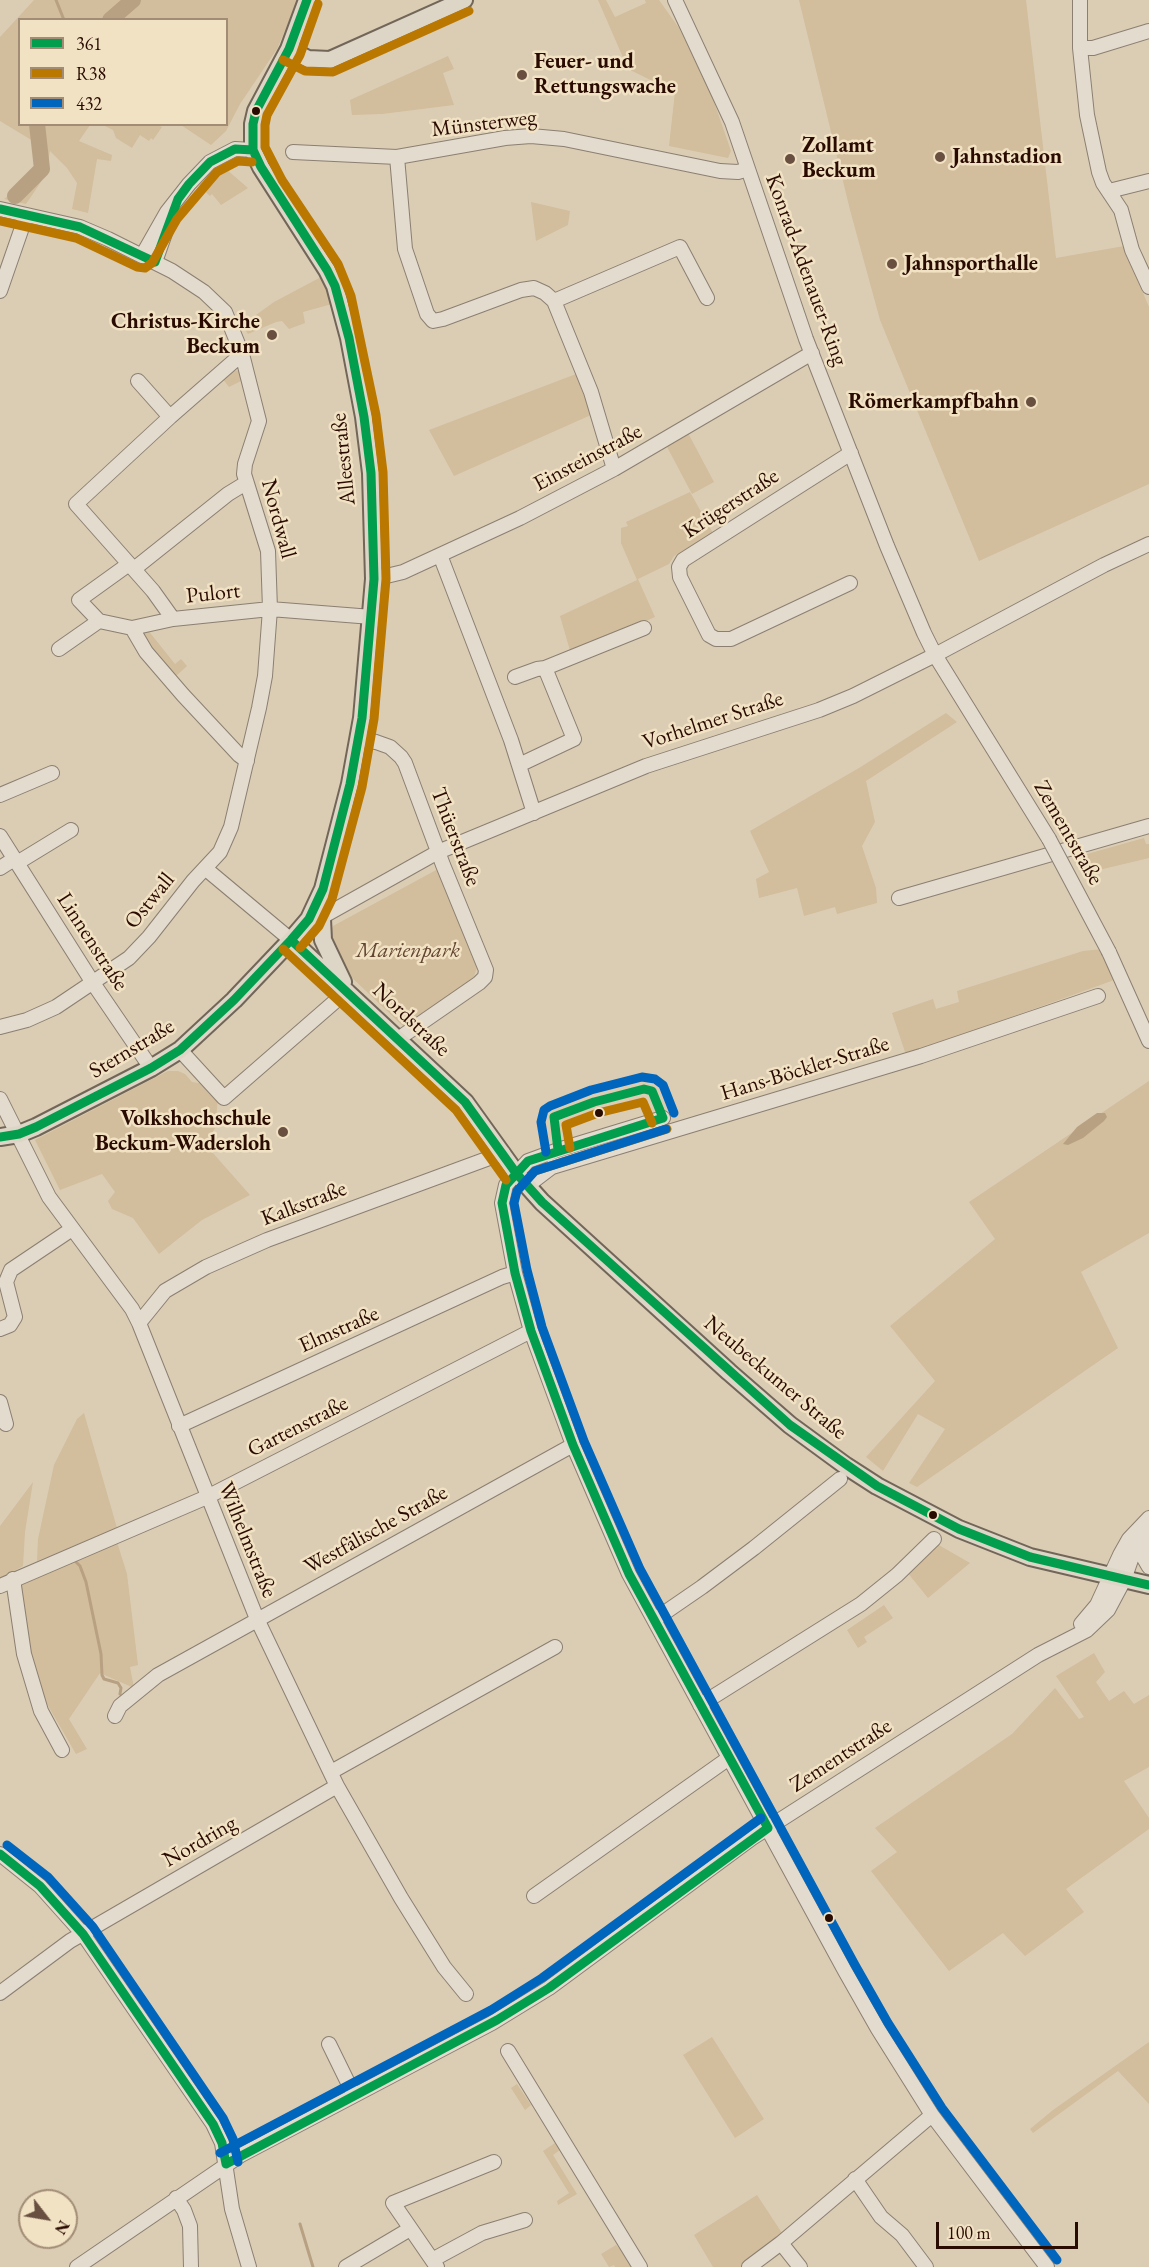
<!DOCTYPE html>
<html>
<head>
<meta charset="utf-8">
<style>
	body { margin:0 }
	#map { position:relative; width:1149px; height:2267px; overflow:hidden; background:#dbcdb4; font-family:"EB Garamond",serif }
	canvas { display:block }
	.legend { position:absolute; left:18px; top:18px; width:210px; height:108px; box-sizing:border-box; background:#f2e2c4; border:2px solid #a28c76; margin:0; padding:8px 10px; list-style:none; font-size:18px; color:#2a0b01 }
	.legend li { display:flex; align-items:center; gap:12px; height:30px }
	.legend b { width:30px; border:2px solid #a28c76 }
	.north { position:absolute; left:18px; top:2189px; width:60px; height:60px; box-sizing:border-box; background:#f2e2c4; border:2px solid #a28c76; border-radius:50%; rotate:121deg; font-size:16px; font-weight:700; line-height:24px; text-align:center; color:#2a0b01 }
	.north::after { content:''; display:block; margin:auto; width:21px; height:27px; background:#684f40; clip-path:polygon(50% 0,100% 100%,50% 72%,0 100%) }
	.scale { position:absolute; left:936px; top:2222px; width:142px; height:27px; box-sizing:border-box; border:3px solid #2a0b01; border-top:0; padding-left:8px; font-size:18px; line-height:21px; white-space:nowrap; color:#2a0b01; -webkit-text-stroke:4px #f2e2c4; paint-order:stroke }
</style>
</head>
<body>
<div id="map">
<canvas width="1149" height="2267"></canvas>
<ul class="legend">
<li><b style="height:8px;background:#029e4d"></b>361</li>
<li><b style="height:8px;background:#ba7800"></b>R38</li>
<li><b style="height:8px;background:#0065bd"></b>432</li>
</ul>
<div class="north">N</div>
<div class="scale">100 m</div>
</div>
<script>
const context = document.querySelector('canvas').getContext('2d');
context.lineJoin = 'round';
function paint(path, color) {
  context.fillStyle = color;
  context.fill(path, 'evenodd');
}
function shape(rows) {
  const path = new Path2D();
  for (const r of rows) {
    path.moveTo(r[0], r[1]);
    for (let i = 2; i < r.length; i += 2) path.lineTo(r[i], r[i + 1]);
  }
  return path;
}
function trace(path, color, width, dash) {
  context.strokeStyle = color;
  context.lineWidth = width;
  context.lineCap = dash ? 'butt' : 'round';
  context.setLineDash(dash || []);
  context.stroke(path);
}
function label(font, color, halo, rows, align = 'center') {
  context.font = font + ' "EB Garamond",serif';
  context.lineWidth = 5;
  context.setLineDash([]);
  context.textBaseline = 'middle';
  context.strokeStyle = halo;
  context.fillStyle = color;
  for (const [text, x, y, turn = 0] of rows) {
    context.save();
    context.translate(x, y);
    context.rotate((+turn || 0) * Math.PI / 180);
    context.textAlign = isNaN(turn) ? turn : align;
    if (halo) context.strokeText(text, 0, 0);
    context.fillText(text, 0, 0);
    context.restore();
  }
}
const green = shape([
	[34,0,298,0,277,49,240,104,226,131,211,145,181,125,226,124,226,20,20,20,20,124,90,125,79,141,112,155,111,161,97,159,88,213,72,209,77,183,67,168,50,151,45,176,26,204,4,199,15,191,40,165,33,141,0,121,0,37],
	[598,0,606,0,615,17,646,3,645,0,659,0,679,28,712,96,731,151,728,158,669,146,675,92,628,69],
	[799,0,1026,0,1056,258,1130,245,1128,257,1149,307,1149,484,979,561,880,320,850,210],
	[448,56,454,69,443,73,454,105,382,114,352,115,350,100],
	[158,125,162,127,153,140,151,138,149,141,140,135,132,148,116,138,113,130,103,125],
	[222,169,226,169,248,188,221,205,212,194,210,196,201,188],
	[531,202,570,211,568,225,536,241],
	[321,277,332,304,303,312,305,323,289,329,282,321,276,322,248,334,242,325,274,302],
	[240,370,243,380,229,387,222,378,233,371],
	[576,374,591,415,454,476,429,430],
	[688,433,714,482,692,494,666,445],
	[690,492,713,533,674,556,669,564,638,579,655,617,571,654,560,616,637,580,621,543,621,528,628,526,626,522],
	[147,629,175,664,181,659,187,666,174,678,139,634],
	[946,713,957,722,866,781,875,822,862,846,876,888,877,903,837,914,835,907,804,916,797,888,759,898,756,879,769,872,750,831,859,768],
	[1144,838,1146,844,1149,844,1149,858,1082,874,1073,858],
	[438,869,477,968,473,979,404,1027,347,973,328,939,333,926],
	[1103,949,1117,979,906,1055,892,1013,933,999,936,1009,959,1002,957,991,1083,951],
	[168,1071,178,1071,185,1074,192,1082,204,1084,218,1098,215,1128,205,1144,250,1195,202,1220,159,1254,133,1218,112,1209,108,1201,115,1192,102,1174,60,1190,35,1140],
	[1149,1081,1149,1233,1081,1272,1118,1348,917,1487,909,1483,945,1429,918,1414,883,1471,866,1457,935,1381,890,1326,995,1239,969,1202],
	[84,1413,117,1528,37,1561,38,1539,54,1465,77,1419],
	[33,1482,25,1532,23,1566,0,1579,0,1526],
	[117,1542,127,1574,138,1665,130,1667,134,1688,100,1673,69,1719,87,1749,76,1754,47,1704,36,1676,28,1649,20,1586,25,1579],
	[937,1544,970,1563,928,1598,907,1572],
	[884,1605,893,1618,864,1637,867,1642,858,1648,847,1630],
	[1094,1653,1105,1672,1096,1682,1109,1701,1124,1691,1134,1704,1149,1695,1149,1767,1124,1781,1149,1818,1149,1829,1066,1889,1084,1912,1025,1956,1003,1933,949,1971,871,1871,897,1852,875,1828,1012,1734,1055,1688,1079,1719,1084,1717,1056,1676],
	[712,2037,764,2119,735,2138,683,2055],
	[1149,2042,1149,2104,1118,2071,1033,2133,1030,2129,1053,2110],
	[517,2084,531,2105,525,2110,511,2088],
	[555,2143,560,2150,553,2155,577,2194,558,2205,557,2201,569,2193,543,2151],
	[757,2195,784,2236,741,2267,713,2267,694,2235],
	[616,2245,620,2249,631,2267,615,2267,614,2265,609,2267,601,2254]
]);
const water = shape([
	[1097,1113,1105,1113,1107,1117,1104,1121,1083,1138,1068,1145,1063,1144,1077,1127]
]);
const stream = shape([
	[56,0,64,20],
	[76,1562,80,1566,86,1582,101,1654,102,1675,104,1679,118,1683,121,1688,120,1694],
	[300,2224,313,2267]
]);
const river = shape([
	[110,20,133,0],
	[15,196,42,169,37,124]
]);
const minor = shape([
	[675,0,732,122,806,339,887,546,924,633,935,655,1049,839],
	[1080,0,1080,48,1087,115,1099,172,1103,183,1121,210,1132,250,1149,287],
	[1080,48,1093,48,1149,31],
	[293,152,397,157,505,138,531,136,564,139,720,171,738,172,748,169],
	[397,157,405,249,427,314,433,321,443,319,521,290,534,288,545,293,554,301,591,392,614,469],
	[1109,191,1149,181],
	[0,209,80,227,108,239,172,271,204,292,225,312,242,354,259,421,245,464,244,474,268,551,270,609,265,676,259,708,231,827,220,852,193,881,149,937,129,958,56,1007,27,1020,0,1027],
	[142,256,167,212,189,184,210,162,235,149,253,150],
	[155,262,171,216],
	[0,291,26,216],
	[554,301,680,247,707,298],
	[138,381,170,417],
	[440,555,511,740,534,813],
	[134,569,228,494,246,483],
	[374,579,403,572,520,518,614,469,812,353],
	[850,583,731,639,716,639,709,635,680,577,679,567,683,560,851,453],
	[173,619,153,591,76,504,170,417,242,354],
	[99,621,79,600,129,564],
	[132,628,146,652,183,695,239,755,247,761],
	[59,649,99,621,132,628,173,619,270,609,372,617],
	[515,677,537,669,545,668,644,628],
	[359,739,376,742,390,747,401,757,405,763,443,865,486,970,485,977,479,983,398,1039],
	[519,765,574,739,545,668],
	[0,795,52,773],
	[0,836,93,983,151,1068],
	[17,863,71,830],
	[0,868,14,859],
	[206,869,291,940],
	[899,898,1149,826],
	[322,917,438,852,646,766,819,710,853,696,935,655,1104,565,1149,544],
	[1109,952,1149,1041],
	[180,1050,224,1098,347,991],
	[0,1099,49,1197,132,1309,139,1323,257,1619,337,1786,401,1898,444,1967,466,1994],
	[663,1118,558,1150,528,1161,506,1185,502,1203,515,1273,531,1331,573,1445,629,1574,845,1971,878,2029,932,2115,1047,2267],
	[527,1186,552,1167,921,1056,1098,996],
	[139,1323,165,1291,206,1267,267,1240,503,1153],
	[0,1329,10,1325,15,1317,6,1282,11,1270,72,1229],
	[0,1402,6,1424],
	[179,1426,502,1277,515,1273],
	[1144,1538,1142,1555,1149,1567],
	[13,1579,24,1654,41,1711,62,1750],
	[0,1586,207,1497,531,1331],
	[654,1620,702,1587,754,1548,840,1479],
	[1081,1624,1097,1605,1120,1555,1129,1539,1149,1518],
	[700,1705,861,1604,897,1575,934,1539],
	[115,1716,120,1706,158,1675,573,1445],
	[331,1772,555,1647],
	[0,1854,40,1886,83,1934,213,2124,222,2143,232,2209,249,2267],
	[534,1896,729,1758],
	[0,1993,70,1941,337,1786],
	[329,2044,354,2095],
	[508,2051,640,2267],
	[855,2179,881,2217,902,2235,926,2267],
	[176,2198,184,2210,190,2226,191,2267],
	[781,2243,800,2267],
	[432,2260,482,2233,525,2220],
	[77,2267,241,2155,492,2023,549,1988,752,1838,1038,1655,1087,1630,1108,1610,1124,1580,1134,1551,1149,1529],
	[346,2267,410,2229],
	[437,2267,393,2203,494,2162],
	[749,2267,781,2243,932,2115]
]);
const major = shape([
	[289,49,308,59,330,60,464,0],
	[321,898,323,940,343,982],
	[291,940,465,1102,516,1173,542,1202,729,1372,790,1425,846,1466,877,1486,959,1529,1030,1557,1149,1585],
	[0,1137,19,1134,36,1127,151,1068,180,1050,234,1000,291,940,309,919,323,889,350,784,362,718,374,579,371,473,364,417,349,338,335,286,327,270,261,167,253,150,253,124,256,111,289,49,307,0]
]);
const minorBridge = shape([
	[1049,839,1109,952]
]);
const bus1 = shape([
	[0,209,80,227,155,262],
	[155,262,178,199,189,184,210,162,235,149,253,150],
	[291,940,465,1102,516,1173,542,1202,790,1425,877,1486,959,1529,1030,1557,1149,1585],
	[663,1118,528,1161,506,1185,502,1203,515,1273,531,1331,573,1445,629,1574,768,1828],
	[0,1137,19,1134,36,1127,151,1068,180,1050,234,1000,291,940,309,919,323,889,350,784,362,718,374,579,371,473,364,417,349,338,335,286,327,270,261,167,253,150,253,124,256,111,289,49,307,0],
	[558,1150,554,1117,594,1102,644,1089,652,1091,663,1118],
	[0,1854,40,1886,83,1934,213,2124,222,2143,226,2164],
	[226,2164,497,2020,549,1988,768,1828]
]);
const bus2 = shape([
	[283,60,305,71,333,72,469,11],
	[0,221,76,238,137,267,145,268,152,263,177,219,217,172,238,161,252,162],
	[300,948,319,926,332,899,362,787,374,719,386,579,383,472,376,415,351,296,338,264,282,180,265,147,265,125,267,115,300,55,318,4],
	[283,949,456,1110,506,1180],
	[570,1148,566,1125,598,1113,643,1102,652,1123],
	[538,1170,667,1129]
]);
const bus3 = shape([
	[666,1129,535,1171,517,1191,514,1203,527,1270,542,1327,584,1441,640,1569,855,1965,888,2023,942,2108,1057,2260],
	[546,1152,541,1122,544,1110,550,1106,591,1090,642,1077,655,1079,663,1085,674,1113],
	[7,1845,48,1877,93,1927,223,2118,233,2139,238,2162],
	[220,2153,491,2010,542,1978,761,1818]
]);
const markers = [
	[522,75,6,"#684f40"],
	[256,111,5,"#2a0b01"],
	[940,157,6,"#684f40"],
	[790,159,6,"#684f40"],
	[892,264,6,"#684f40"],
	[272,335,6,"#684f40"],
	[1031,402,6,"#684f40"],
	[599,1113,5,"#2a0b01"],
	[283,1132,6,"#684f40"],
	[933,1515,5,"#2a0b01"],
	[829,1918,5,"#2a0b01"]
];
const poiNames = [
	["Feuer- und",534,62],
	["Rettungswache",534,87],
	["Zollamt",802,146],
	["Beckum",802,171],
	["Jahnstadion",952,157],
	["Jahnsporthalle",904,264],
	["Christus-Kirche",260,322,"right"],
	["Beckum",260,347,"right"],
	["Römerkampfbahn",1019,402,"right"],
	["Volkshochschule",271,1119,"right"],
	["Beckum-Wadersloh",271,1144,"right"]
];
const streetNames = [
	["Münsterweg",484,124,-7],
	["Konrad-Adenauer-Ring",806,270,70],
	["Einsteinstraße",588,458,-28],
	["Alleestraße",344,459,-96],
	["Krügerstraße",731,504,-33],
	["Nordwall",278,519,75],
	["Pulort",213,594,-6],
	["Vorhelmer Straße",713,721,-18],
	["Zementstraße",1068,833,60],
	["Thüerstraße",455,837,69],
	["Ostwall",150,901,-51],
	["Linnenstraße",92,942,57],
	["Nordstraße",411,1020,43],
	["Sternstraße",132,1049,-31],
	["Hans-Böckler-Straße",805,1069,-17],
	["Kalkstraße",304,1204,-21],
	["Elmstraße",339,1330,-24],
	["Neubeckumer Straße",775,1378,40],
	["Gartenstraße",298,1427,-27],
	["Westfälische Straße",376,1530,-29],
	["Wilhelmstraße",247,1540,68],
	["Zementstraße",841,1756,-33],
	["Nordring",200,1842,-30]
];
const parkNames = [
	["Marienpark",408,951]
];
paint(green, '#d2bd9c');
paint(water, '#b8a182');
trace(stream, '#b8a182', 3);
trace(river, '#b8a182', 16);
trace(minor, '#8b7f71', 16);
trace(major, '#726659', 20);
trace(minor, '#e2dbce', 14);
trace(major, '#ddd5c6', 16);
trace(minorBridge, '#8b7f71', 16, []);
trace(minorBridge, '#e2dbce', 14);
trace(bus1, '#029e4d', 9);
trace(bus2, '#ba7800', 9);
trace(bus3, '#0065bd', 9);
for (const [x, y, r, color] of markers) {
  const dot = new Path2D();
  dot.arc(x, y, r, 0, 2 * Math.PI);
  context.fillStyle = color;
  context.fill(dot);
  trace(dot, '#f2e2c4', 2);
}
label('bold 22px', '#2a0b01', '#f2e2c4', poiNames, 'left');
label('22px', '#2a0b01', '#f2e2c4', streetNames);
label('italic 22px', '#624530', '#f2e2c4', parkNames);
</script>
</body>
</html>
